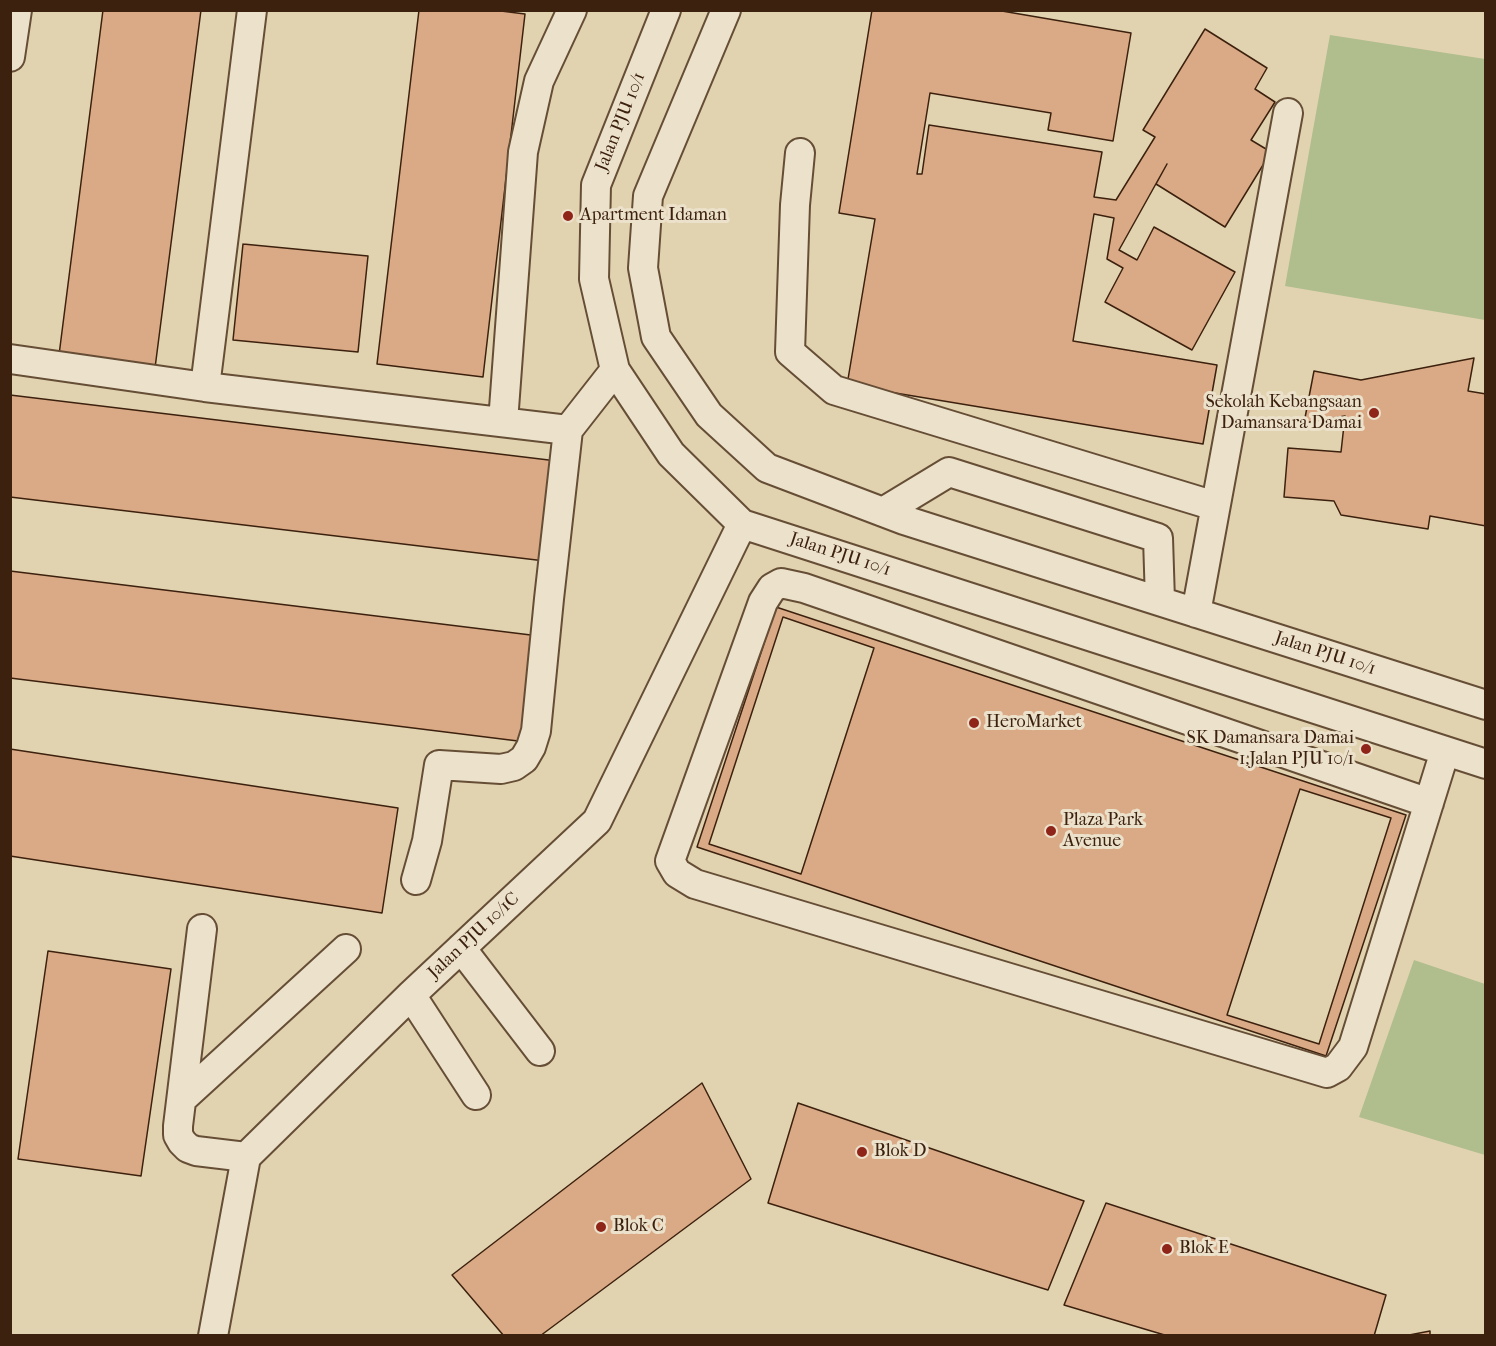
<!DOCTYPE html>
<html>
<head>
<meta charset="utf-8">
<style>
	body { margin:0 }
	#map { position:relative; width:1496px; height:1346px; overflow:hidden; background:#e2d3b0; font-family:"IM FELL French Canon",serif }
	canvas { display:block }
	.frame { position:absolute; inset:0; border:12px solid #3c210e; pointer-events:none }
</style>
</head>
<body>
<div id="map">
<canvas width="1496" height="1346"></canvas>
<div class="frame"></div>
</div>
<script>
const context = document.querySelector('canvas').getContext('2d');
context.lineJoin = 'round';
function paint(path, color) {
  context.fillStyle = color;
  context.fill(path, 'evenodd');
}
function shape(rows) {
  const path = new Path2D();
  for (const r of rows) {
    path.moveTo(r[0], r[1]);
    for (let i = 2; i < r.length; i += 2) path.lineTo(r[i], r[i + 1]);
  }
  return path;
}
function trace(path, color, width, dash) {
  context.strokeStyle = color;
  context.lineWidth = width;
  context.lineCap = dash ? 'butt' : 'round';
  context.setLineDash(dash || []);
  context.stroke(path);
}
function label(font, color, halo, rows, align = 'center') {
  context.font = font + ' "IM FELL French Canon",serif';
  context.lineWidth = 6;
  context.setLineDash([]);
  context.textBaseline = 'middle';
  context.strokeStyle = halo;
  context.fillStyle = color;
  for (const [text, x, y, turn = 0] of rows) {
    context.save();
    context.translate(x, y);
    context.rotate((+turn || 0) * Math.PI / 180);
    context.textAlign = isNaN(turn) ? turn : align;
    if (halo) context.strokeText(text, 0, 0);
    context.fillText(text, 0, 0);
    context.restore();
  }
}
const green = shape([
	[1330,35,1485,59,1485,320,1285,286],
	[1414,960,1485,984,1485,1155,1359,1117]
]);
const building = shape([
	[103,10,201,10,155,368,59,355,103,10],
	[419,10,493,10,525,14,483,377,377,364,419,10],
	[872,10,996,10,1131,33,1113,141,1048,130,1051,113,930,93,917,174,922,174,929,125,1102,152,1094,197,1116,200,1155,137,1143,130,1205,29,1267,68,1255,89,1275,102,1251,140,1271,152,1225,227,1156,184,1167,164,1119,250,1137,260,1154,227,1235,272,1192,350,1105,302,1123,268,1107,259,1114,218,1094,214,1073,341,1217,365,1203,444,847,385,875,219,839,213,872,10],
	[243,244,368,256,358,352,233,340,243,244],
	[1474,358,1468,391,1486,394,1486,526,1430,516,1428,529,1341,515,1334,501,1284,497,1288,448,1341,452,1345,416,1304,423,1314,371,1361,380,1474,358],
	[10,395,557,461,545,561,10,497,10,395],
	[10,571,539,636,526,742,10,678,10,571],
	[776,607,1406,815,1326,1056,697,847,776,607],
	[783,617,874,648,801,874,709,844,783,617],
	[10,749,398,808,382,913,10,856,10,749],
	[1300,789,1391,818,1319,1044,1227,1015,1300,789],
	[48,951,171,969,141,1176,18,1159,48,951],
	[702,1083,751,1179,540,1336,504,1336,452,1275,702,1083],
	[798,1103,1084,1201,1048,1290,768,1203,798,1103],
	[1106,1203,1386,1295,1374,1336,1168,1336,1064,1305,1106,1203],
	[1430,1331,1430,1336,1404,1336,1430,1331]
]);
const minor = shape([
	[666,10,596,185,594,279,615,370,671,454,742,524,1486,764],
	[726,10,648,196,643,268,656,337,709,415,767,468,904,520,1486,705],
	[10,57,17,10],
	[800,153,795,205,790,352,834,390,1215,506],
	[10,359,205,387,568,430],
	[205,387,252,10],
	[503,422,523,152,539,81,572,10],
	[883,512,949,472,1158,538,1160,601],
	[1196,613,1288,113],
	[1429,803,804,588,781,583,772,588,763,602,670,861,677,873,695,884,1327,1073,1338,1067,1353,1047,1445,751],
	[416,880,427,841,439,765,501,769,514,766,524,759,531,747,536,731,549,599,568,430,615,370],
	[202,929,178,1126,178,1135,182,1142,188,1148,196,1151,246,1157],
	[461,948,540,1051],
	[411,995,476,1095],
	[182,1099,346,949],
	[213,1336,246,1157,411,995,597,821,742,524]
]);
const markers = [
	[568,216,6,"#8f2418"],
	[1374,413,6,"#8f2418"],
	[974,723,6,"#8f2418"],
	[1366,749,6,"#8f2418"],
	[1051,831,6,"#8f2418"],
	[862,1152,6,"#8f2418"],
	[601,1227,6,"#8f2418"],
	[1167,1249,6,"#8f2418"]
];
const streetNames = [
	["Jalan PJU 10/1",621,122,-68],
	["Jalan PJU 10/1",840,555,18],
	["Jalan PJU 10/1",1325,654,18],
	["Jalan PJU 10/1C",474,936,-43]
];
const poiNames = [
	["Apartment Idaman",580,216],
	["Sekolah Kebangsaan",1362,403,"right"],
	["Damansara Damai",1362,424,"right"],
	["HeroMarket",986,723],
	["SK Damansara Damai",1354,739,"right"],
	["1,Jalan PJU 10/1",1354,760,"right"],
	["Plaza Park",1063,821],
	["Avenue",1063,842],
	["Blok D",874,1152],
	["Blok C",613,1227],
	["Blok E",1179,1249]
];
paint(green, '#b0bd8d');
paint(building, '#daaa86');
trace(building, '#3c210e', 1.5);
trace(minor, '#664e36', 32);
trace(minor, '#ece2cc', 28);
for (const [x, y, r, color] of markers) {
  const dot = new Path2D();
  dot.arc(x, y, r, 0, 2 * Math.PI);
  context.fillStyle = color;
  context.fill(dot);
  trace(dot, '#ece2cc', 2);
}
label('18px', '#3c210e', '#ece2cc', streetNames);
label('18px', '#3c210e', '#ece2cc', poiNames, 'left');
</script>
</body>
</html>
